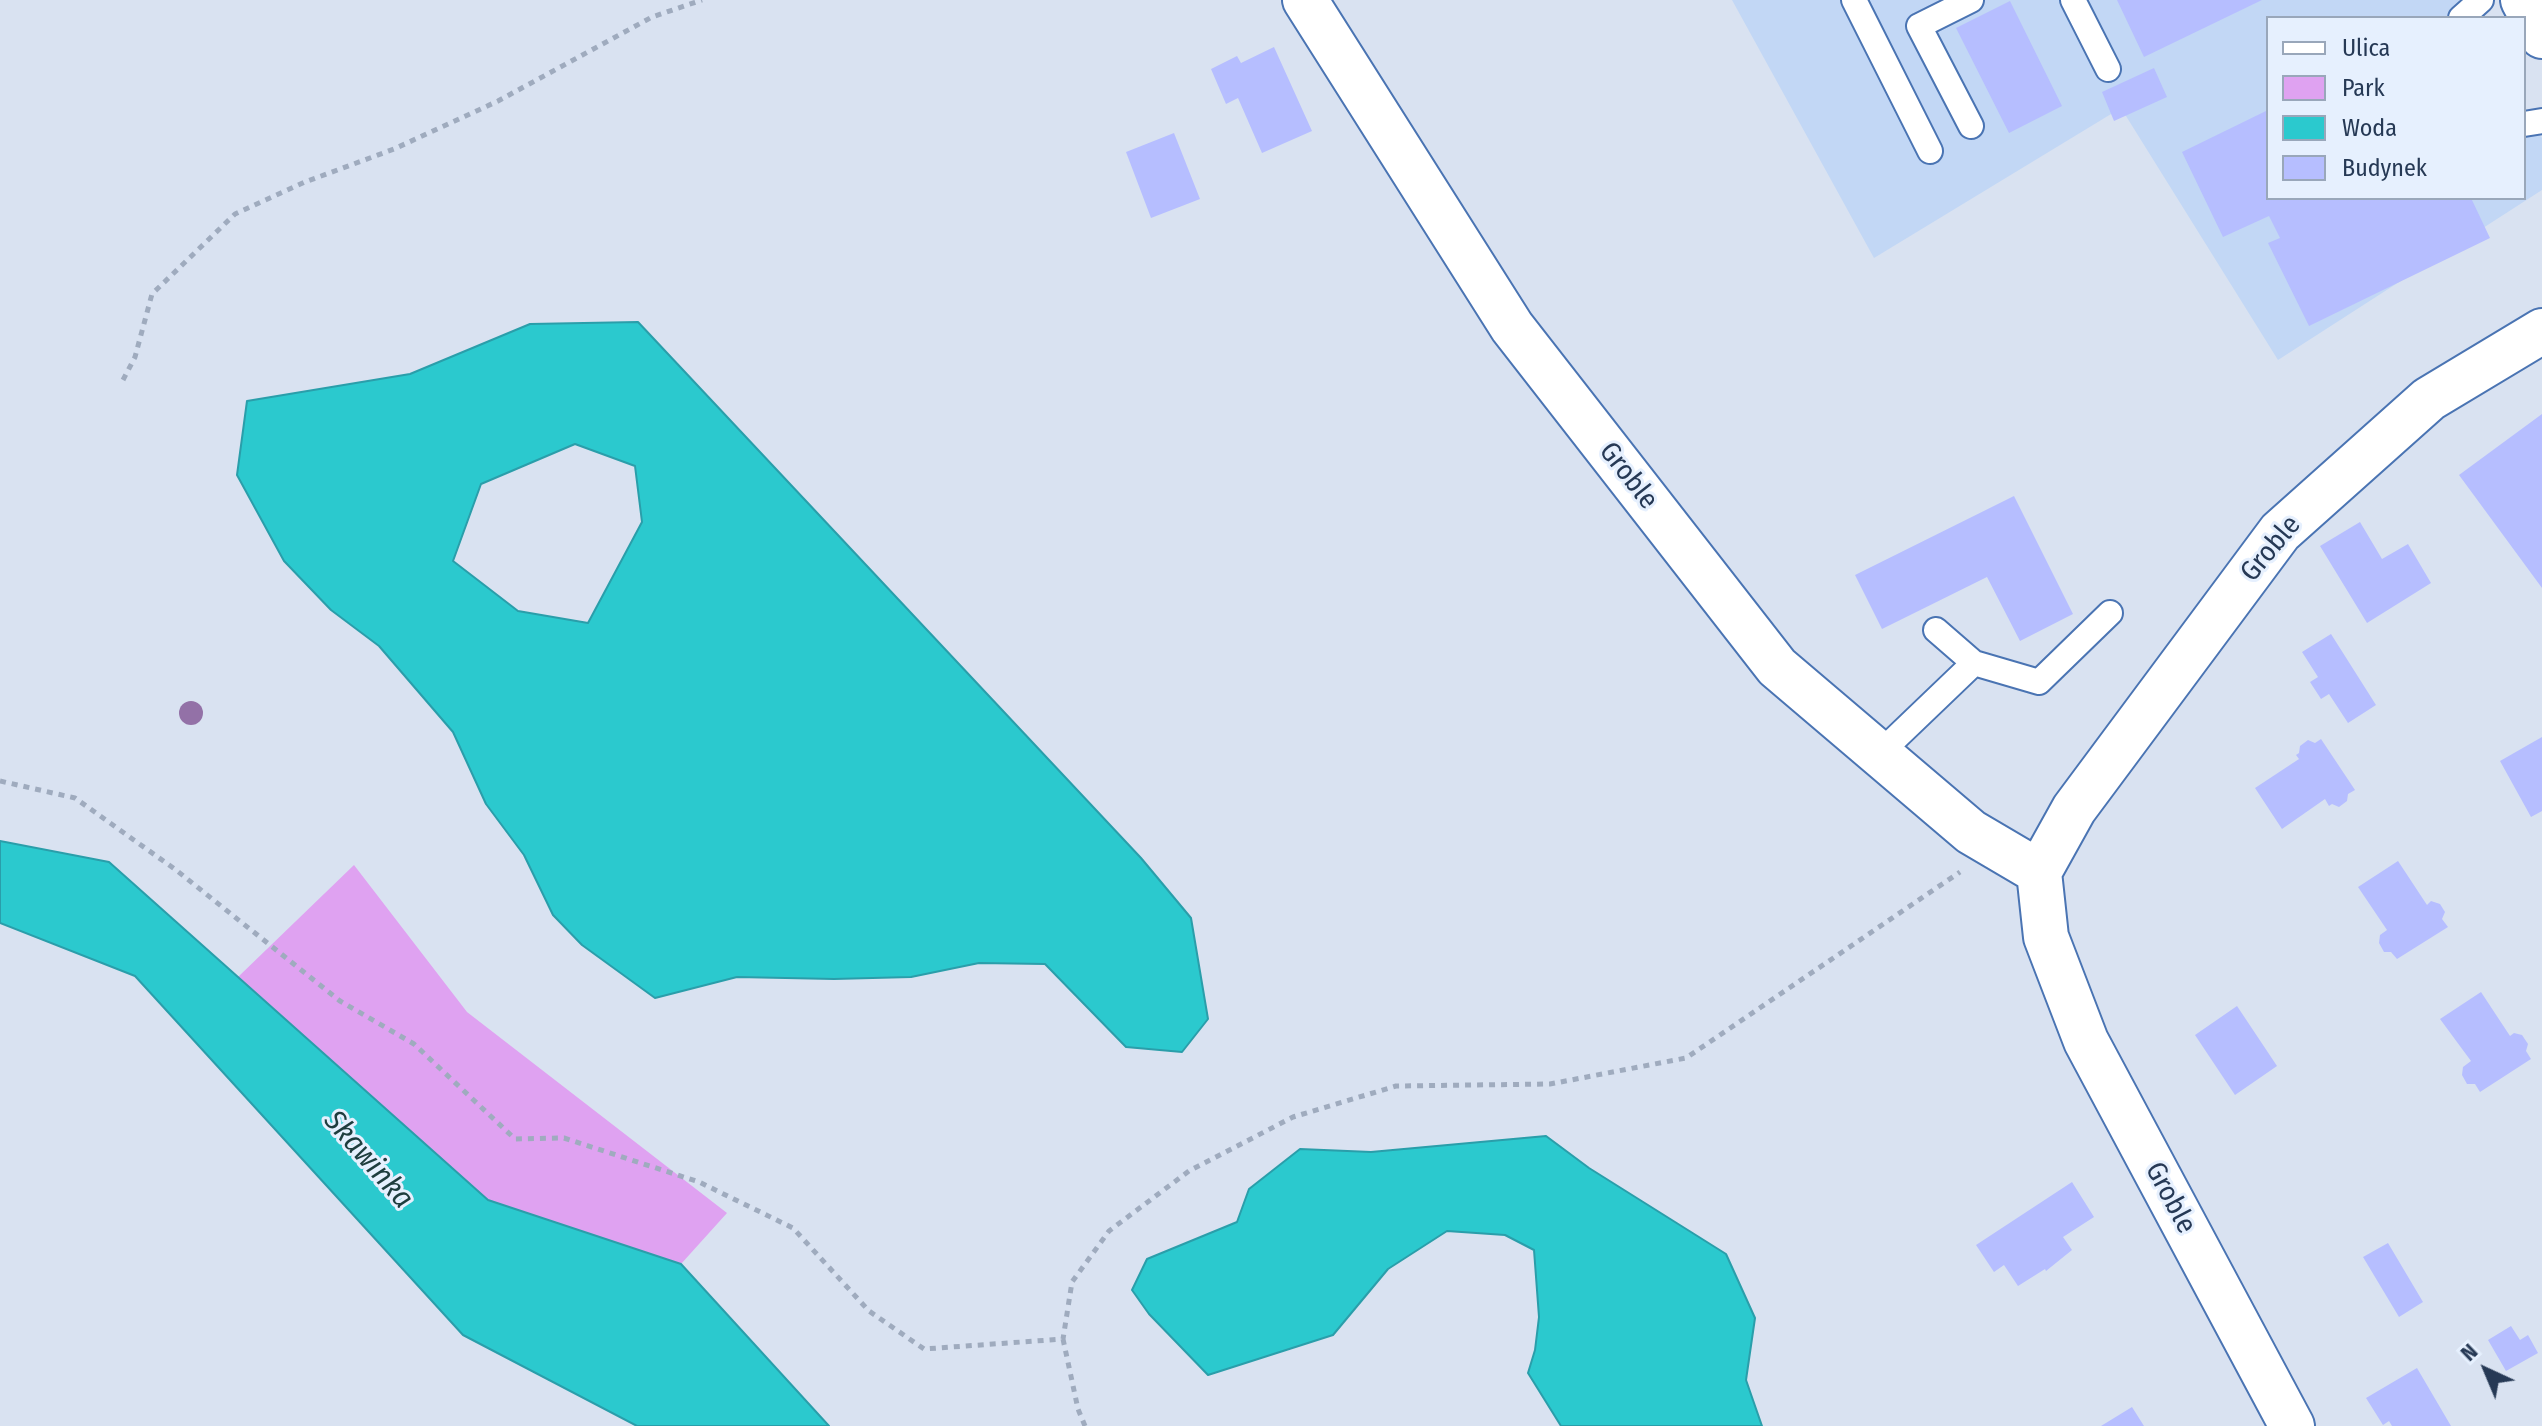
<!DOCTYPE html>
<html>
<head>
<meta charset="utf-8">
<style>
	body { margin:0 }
	#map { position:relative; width:2542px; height:1426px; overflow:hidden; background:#d9e2f1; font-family:"Fira Sans Condensed",sans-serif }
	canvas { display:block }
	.legend { position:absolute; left:2266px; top:16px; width:260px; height:184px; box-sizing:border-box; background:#e6f0fe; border:2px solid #99a7ba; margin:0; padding:10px 14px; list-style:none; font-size:24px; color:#263955 }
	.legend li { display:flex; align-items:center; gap:16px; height:40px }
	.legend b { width:40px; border:2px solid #99a7ba }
	.north { position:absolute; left:2446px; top:1330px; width:80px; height:80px; -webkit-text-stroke:6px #e6f0fe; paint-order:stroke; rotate:316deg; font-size:22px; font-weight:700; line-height:32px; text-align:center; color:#263955 }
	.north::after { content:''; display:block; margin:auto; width:28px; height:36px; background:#263955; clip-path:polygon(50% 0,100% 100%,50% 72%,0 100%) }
</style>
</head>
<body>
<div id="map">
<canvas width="2542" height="1426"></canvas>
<ul class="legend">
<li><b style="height:10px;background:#fff"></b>Ulica</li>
<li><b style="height:22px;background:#dfa2f1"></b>Park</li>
<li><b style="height:22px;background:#2bc9ce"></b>Woda</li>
<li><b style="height:22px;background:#b6beff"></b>Budynek</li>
</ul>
<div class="north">N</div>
</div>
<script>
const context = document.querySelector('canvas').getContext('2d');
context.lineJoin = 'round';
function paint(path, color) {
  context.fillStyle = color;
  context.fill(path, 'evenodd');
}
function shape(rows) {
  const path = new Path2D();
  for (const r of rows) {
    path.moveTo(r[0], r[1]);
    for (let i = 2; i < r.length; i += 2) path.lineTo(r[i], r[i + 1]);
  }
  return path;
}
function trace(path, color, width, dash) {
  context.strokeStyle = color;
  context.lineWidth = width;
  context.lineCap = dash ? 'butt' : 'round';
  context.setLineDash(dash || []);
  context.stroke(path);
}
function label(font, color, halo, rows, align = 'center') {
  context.font = font + ' "Fira Sans Condensed",sans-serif';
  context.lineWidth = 6;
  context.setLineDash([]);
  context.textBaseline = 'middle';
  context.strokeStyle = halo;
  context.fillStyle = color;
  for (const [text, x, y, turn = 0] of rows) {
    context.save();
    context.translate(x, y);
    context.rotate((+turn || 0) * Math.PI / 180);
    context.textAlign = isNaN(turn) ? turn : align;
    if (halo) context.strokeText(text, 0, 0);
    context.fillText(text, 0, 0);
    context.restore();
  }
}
const built = shape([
	[1732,0,2459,0,2470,18,2268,18,2268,198,2524,198,2524,108,2542,138,2542,190,2278,360,2121,108,1874,258]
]);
const green = shape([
	[354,865,467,1012,727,1213,681,1264,488,1200,238,977]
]);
const water = shape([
	[638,322,1141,858,1191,918,1208,1019,1182,1052,1126,1047,1045,964,979,963,911,977,834,979,737,977,655,998,582,945,553,915,524,855,486,804,453,732,379,646,331,610,284,561,237,475,247,401,410,374,530,324,638,322],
	[575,444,635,466,642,522,588,623,518,611,453,561,481,484,575,444],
	[0,841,109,862,488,1200,681,1264,829,1426,637,1426,463,1335,135,976,0,923,0,841],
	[1546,1136,1589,1168,1726,1254,1755,1318,1746,1380,1762,1426,1561,1426,1528,1373,1535,1350,1539,1317,1534,1250,1505,1235,1447,1231,1388,1269,1333,1335,1208,1375,1149,1314,1132,1290,1147,1259,1237,1222,1249,1189,1300,1149,1371,1152,1546,1136]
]);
const building = shape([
	[2117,0,2262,0,2144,57],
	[2010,1,2062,106,2009,133,1956,28],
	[1274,47,1312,131,1262,153,1238,98,1226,104,1211,69,1237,56,1241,63],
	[2154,68,2167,97,2114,121,2102,92],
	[2268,110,2268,198,2471,198,2490,238,2309,326,2268,243,2280,238,2269,216,2223,237,2182,152],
	[1174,133,1200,199,1151,218,1126,152],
	[2542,414,2542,588,2459,475],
	[2014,496,2073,614,2020,641,1987,577,1882,629,1855,575],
	[2360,522,2382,559,2408,544,2431,583,2367,623,2320,546],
	[2331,634,2376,705,2348,723,2329,694,2321,699,2310,682,2318,677,2302,652],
	[2542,737,2542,811,2531,817,2500,761],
	[2321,739,2355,790,2348,794,2347,801,2339,807,2332,804,2329,806,2325,799,2282,829,2255,788,2299,759,2296,755,2299,753,2300,746,2308,740,2315,743],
	[2398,861,2427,905,2431,901,2440,904,2445,912,2442,919,2448,927,2397,959,2391,952,2384,952,2379,943,2380,935,2387,930,2358,887],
	[2481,992,2510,1036,2514,1033,2522,1035,2528,1044,2526,1051,2531,1059,2480,1092,2475,1084,2467,1084,2462,1075,2463,1067,2471,1061,2440,1019],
	[2237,1006,2277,1066,2235,1095,2195,1035],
	[2072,1182,2094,1217,2063,1237,2072,1250,2046,1271,2045,1269,2018,1286,2004,1265,1994,1272,1976,1245],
	[2388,1243,2423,1302,2399,1317,2363,1257],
	[2511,1326,2520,1340,2528,1335,2538,1353,2506,1371,2488,1340],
	[2417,1368,2451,1426,2392,1426,2389,1421,2383,1425,2366,1398],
	[2132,1407,2144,1426,2101,1426]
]);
const path = shape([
	[123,380,135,357,152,294,235,214,305,182,394,149,498,101,652,17,702,0],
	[0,781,75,798,176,870,340,1001,414,1044,515,1139,564,1138,699,1182,793,1228,869,1311,924,1349,1063,1339,1072,1282,1109,1231,1189,1171,1293,1117,1396,1086,1550,1084,1686,1058,1960,872],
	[1063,1339,1078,1409,1085,1426]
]);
const lane = shape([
	[1854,0,1930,151],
	[2073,0,2108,69],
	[2461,18,2481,0],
	[2524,124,2542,121],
	[1971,126,1919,26,1971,0],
	[1974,663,2039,682,2110,613],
	[1879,754,1974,663,1936,630]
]);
const street = shape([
	[1305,0,1512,327,1777,667,1971,832,2039,872,2074,809,2280,532,2429,399,2542,331],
	[2039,872,2046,937,2086,1041,2292,1426]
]);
const secondary = shape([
	[2523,0,2542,36]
]);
const trees = [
	[191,713]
];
const streetNames = [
	["Groble",1628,476,52],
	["Groble",2271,549,-50],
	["Groble",2170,1198,62]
];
const waterNames = [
	["Skawinka",368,1160,49]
];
paint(built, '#c2d7f5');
paint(green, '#dfa2f1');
paint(water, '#2bc9ce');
trace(water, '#2a9eaa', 2);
paint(building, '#b6beff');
trace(lane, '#4a74b3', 28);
trace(street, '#4a74b3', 48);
trace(secondary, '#4a74b3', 48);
trace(path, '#9fabbe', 5, [6, 6]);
trace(lane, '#fff', 24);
trace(street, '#fff', 44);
trace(secondary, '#fff', 44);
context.fillStyle = '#9371a7';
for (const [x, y] of trees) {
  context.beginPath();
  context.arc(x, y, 12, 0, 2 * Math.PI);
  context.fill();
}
label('28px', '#263955', '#e6f0fe', streetNames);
label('italic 30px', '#1e3d3e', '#e6f0fe', waterNames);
</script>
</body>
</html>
